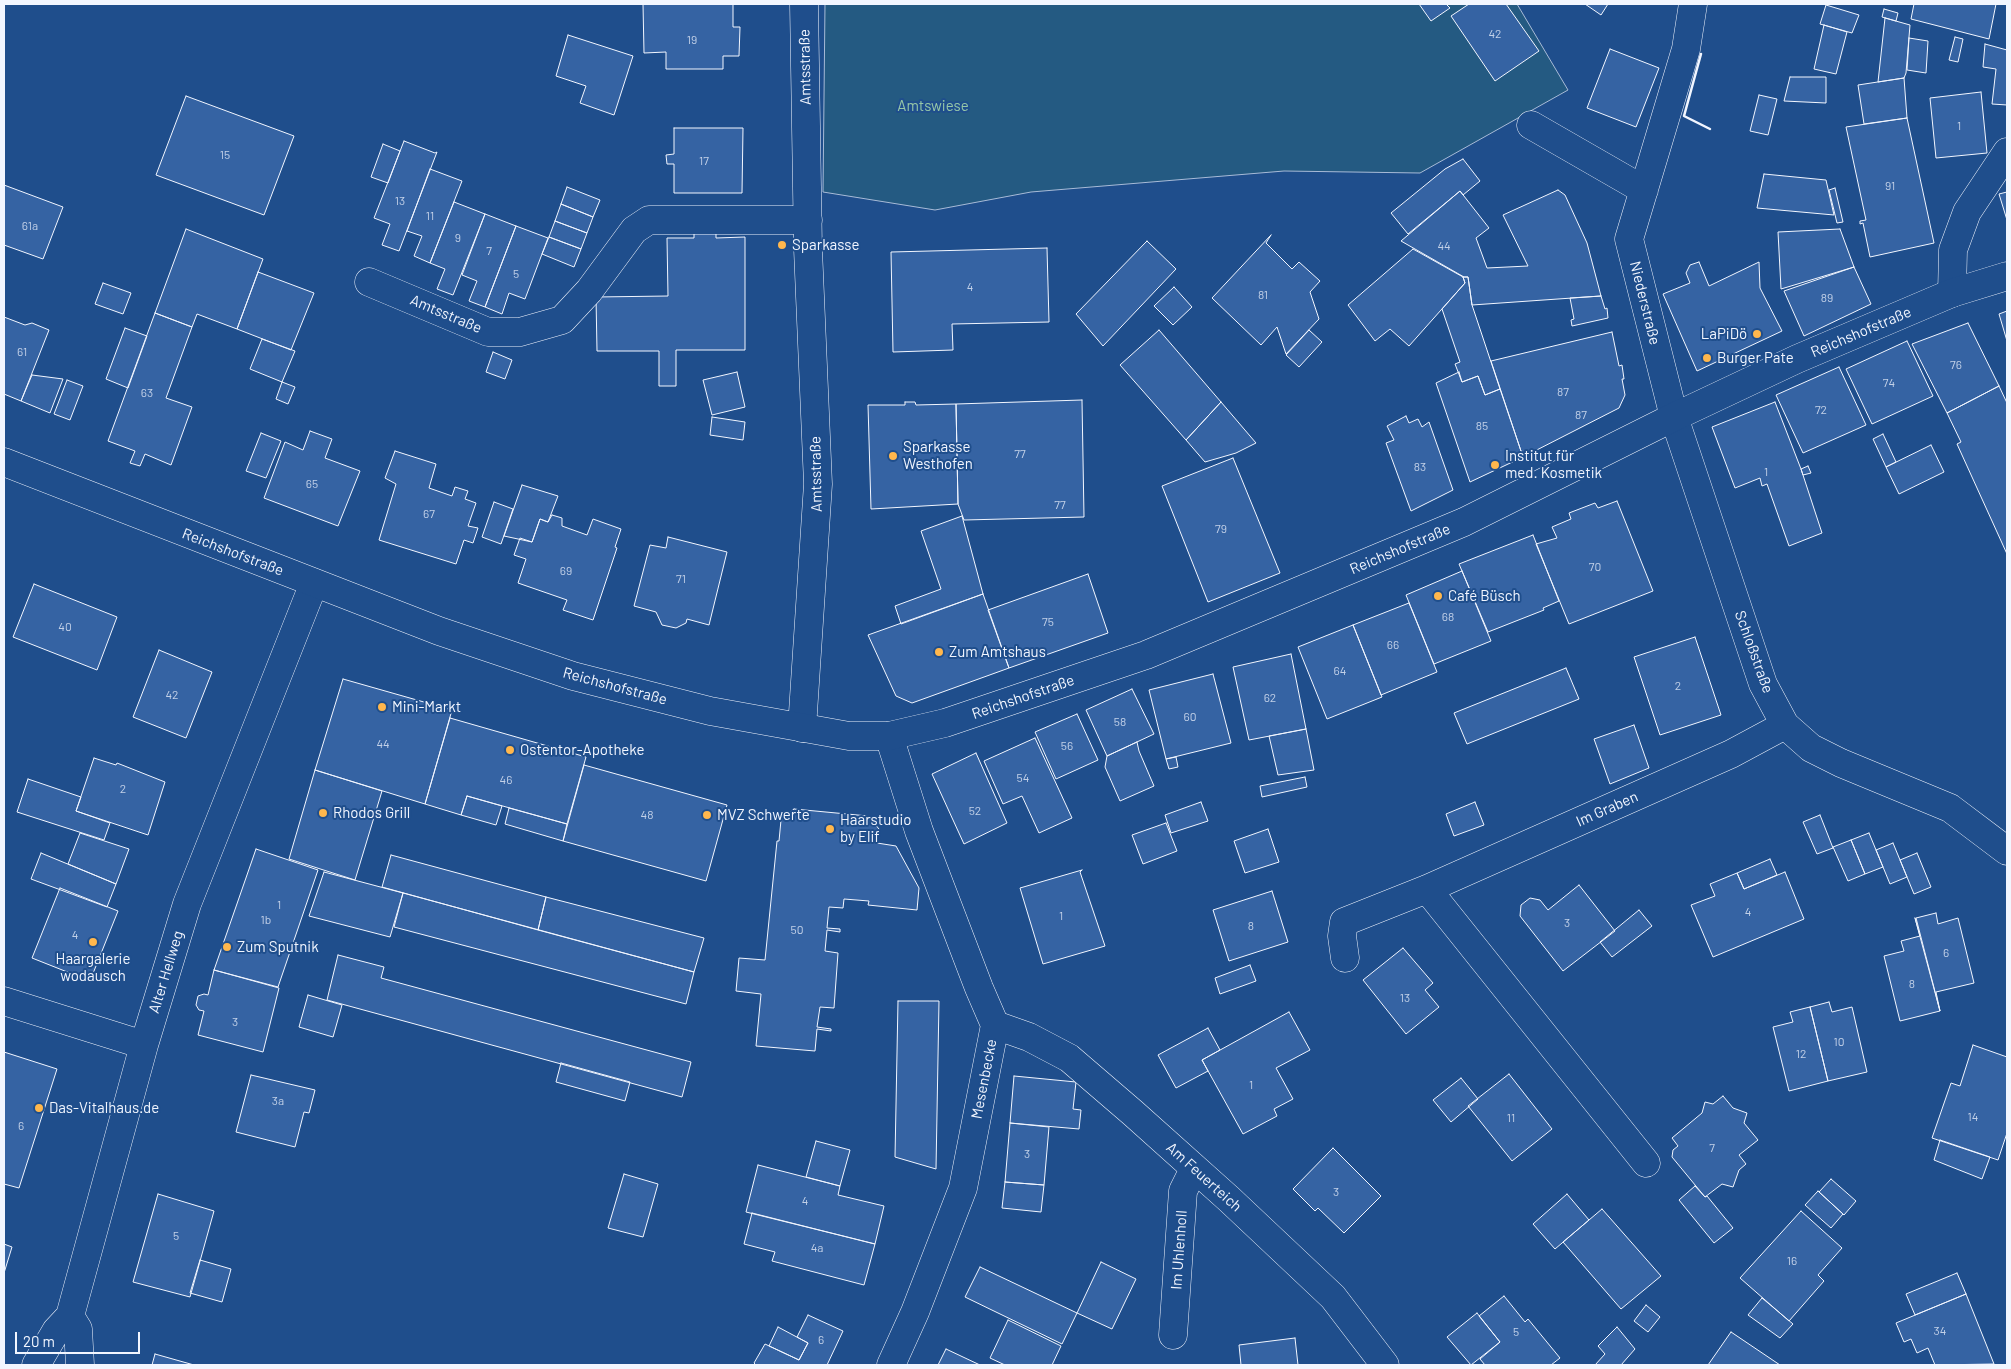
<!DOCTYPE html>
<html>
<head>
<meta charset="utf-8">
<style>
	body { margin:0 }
	#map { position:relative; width:2011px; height:1369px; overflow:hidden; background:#1f4e8c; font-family:Barlow,sans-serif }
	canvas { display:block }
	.frame { position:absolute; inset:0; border:5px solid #f2f6ff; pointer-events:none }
	.scale { position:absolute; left:15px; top:1332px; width:125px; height:22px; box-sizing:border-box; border:2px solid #f2f6ff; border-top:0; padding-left:6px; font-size:15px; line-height:18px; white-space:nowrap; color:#f2f6ff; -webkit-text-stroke:4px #1f4e8c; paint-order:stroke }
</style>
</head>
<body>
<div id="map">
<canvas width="2011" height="1369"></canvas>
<div class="frame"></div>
<div class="scale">20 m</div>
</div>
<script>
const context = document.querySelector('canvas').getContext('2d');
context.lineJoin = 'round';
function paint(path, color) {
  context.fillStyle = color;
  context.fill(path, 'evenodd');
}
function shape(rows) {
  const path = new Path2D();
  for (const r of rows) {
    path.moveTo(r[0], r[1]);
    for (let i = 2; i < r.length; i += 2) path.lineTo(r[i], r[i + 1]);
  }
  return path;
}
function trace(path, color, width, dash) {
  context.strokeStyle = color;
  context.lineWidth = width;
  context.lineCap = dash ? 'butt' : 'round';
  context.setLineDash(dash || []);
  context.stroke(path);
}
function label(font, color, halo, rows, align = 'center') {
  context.font = font + ' Barlow,sans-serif';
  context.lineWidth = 4;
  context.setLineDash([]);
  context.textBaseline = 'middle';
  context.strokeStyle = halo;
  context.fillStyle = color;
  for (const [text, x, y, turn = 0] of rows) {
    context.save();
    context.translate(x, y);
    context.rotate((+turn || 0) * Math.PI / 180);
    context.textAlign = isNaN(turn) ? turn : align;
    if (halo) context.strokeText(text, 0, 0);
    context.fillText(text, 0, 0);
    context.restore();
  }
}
const green = shape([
	[825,4,1517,4,1568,90,1420,173,1284,171,1031,192,935,210,823,192,825,4]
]);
const building = shape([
	[643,4,733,4,733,27,740,27,739,56,723,56,723,69,666,69,666,52,644,53,643,4],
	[1419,4,1446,4,1450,8,1431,21,1419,4],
	[1469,4,1506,4,1539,51,1495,81,1451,16,1469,4],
	[1585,4,1608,4,1601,15,1585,4],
	[1914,4,1996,4,1989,39,1911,19,1914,4],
	[1826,5,1859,15,1852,33,1820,24,1826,5],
	[1884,9,1898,13,1896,21,1882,17,1884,9],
	[1885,18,1910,25,1906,73,1904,78,1878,82,1885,18],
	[1824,25,1847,32,1836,74,1814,69,1824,25],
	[568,35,633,56,614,115,580,103,586,86,556,76,568,35],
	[1955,37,1963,39,1958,62,1949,60,1955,37],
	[1909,38,1928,41,1926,73,1907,70,1909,38],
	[1985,44,2007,50,2007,105,1992,104,1996,69,1983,67,1985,44],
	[1610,49,1659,68,1636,127,1587,108,1610,49],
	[1790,77,1826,77,1826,103,1784,101,1790,77],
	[1904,78,1907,118,1864,124,1858,85,1904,78],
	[1981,92,1987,153,1936,158,1930,98,1981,92],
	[1759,95,1777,99,1768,135,1750,131,1759,95],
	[186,96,294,136,264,215,156,175,186,96],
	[1907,118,1934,243,1870,257,1863,223,1860,224,1860,221,1866,220,1846,127,1907,118],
	[674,128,743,128,742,193,674,193,674,164,667,164,666,155,674,154,674,128],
	[404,141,435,153,437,152,399,251,382,245,390,224,374,218,404,141],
	[383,144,400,151,388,183,371,177,383,144],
	[1463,159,1480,181,1463,195,1460,191,1408,234,1391,213,1445,169,1463,159],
	[430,169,462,181,430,263,414,256,422,236,407,231,430,169],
	[1764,174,1826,180,1834,215,1757,208,1764,174],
	[4,185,63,207,43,259,4,245,4,185],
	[567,187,600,200,593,217,561,204,567,187],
	[1835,188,1843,222,1837,223,1829,190,1835,188],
	[1558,190,1565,195,1587,243,1601,296,1472,305,1468,277,1464,277,1401,241,1460,191,1489,228,1476,238,1487,268,1528,266,1503,215,1558,190],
	[2007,192,2007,220,1999,194,2007,192],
	[454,202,485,214,453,295,437,289,445,269,430,263,454,202],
	[561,204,593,217,587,233,555,221,561,204],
	[485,214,516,226,485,307,469,301,477,281,462,275,485,214],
	[555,221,587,233,581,249,549,237,555,221],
	[516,226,548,238,525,299,509,293,502,314,485,307,516,226],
	[186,229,263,259,237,329,197,314,192,327,155,313,186,229],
	[1840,229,1854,267,1781,289,1778,232,1840,229],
	[694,231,716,231,716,238,745,237,745,350,676,350,676,386,659,386,659,351,597,351,596,297,668,296,667,238,694,238,694,231],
	[1271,235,1266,243,1292,269,1299,262,1320,281,1310,292,1319,319,1286,354,1277,327,1261,345,1212,298,1271,235],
	[549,237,581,249,574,267,542,254,549,237],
	[1147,241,1176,269,1103,346,1076,314,1147,241],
	[1047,248,1049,322,952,324,953,350,893,352,891,252,1047,248],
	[1413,249,1463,277,1465,283,1409,346,1390,329,1375,341,1348,305,1413,249],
	[1699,262,1709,286,1759,262,1760,288,1782,331,1697,371,1663,294,1690,283,1686,273,1690,265,1699,262],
	[1854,267,1871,304,1804,336,1784,291,1854,267],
	[258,272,314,293,291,350,237,329,258,272],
	[1463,277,1468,277,1472,305,1500,389,1485,395,1478,376,1462,382,1455,364,1460,362,1442,309,1465,283,1463,277],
	[103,283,131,293,123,314,95,304,103,283],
	[1174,287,1192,307,1173,325,1154,306,1174,287],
	[1601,296,1605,309,1607,308,1608,318,1572,326,1571,320,1574,319,1570,298,1601,296],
	[2007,311,2007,341,1999,314,2007,311],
	[155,313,192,327,166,398,192,407,171,465,145,454,140,466,130,463,135,451,108,441,155,313],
	[4,317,25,325,32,323,49,330,21,401,4,394,4,317],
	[1968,323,1999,386,1947,413,1912,344,1968,323],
	[125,328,147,336,128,388,106,379,125,328],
	[1159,330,1221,402,1186,440,1120,365,1159,330],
	[1309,330,1322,342,1299,367,1286,355,1309,330],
	[1612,332,1619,366,1622,365,1624,379,1622,379,1625,395,1619,408,1523,457,1491,361,1612,332],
	[262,339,295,351,282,382,250,369,262,339],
	[1907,341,1933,396,1872,424,1846,369,1907,341],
	[493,352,512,360,505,379,486,372,493,352],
	[1839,367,1866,425,1803,453,1776,395,1839,367],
	[737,372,745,407,712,415,703,380,737,372],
	[1459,372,1462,382,1478,376,1485,395,1500,389,1523,457,1470,482,1436,383,1459,372],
	[32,375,63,379,50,413,21,401,32,375],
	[67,380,83,386,70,420,54,414,67,380],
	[282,382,295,387,288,404,276,399,282,382],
	[1999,386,2007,403,2007,554,1957,444,1961,442,1947,413,1999,386],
	[1082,400,1084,517,964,520,958,504,956,404,1082,400],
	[905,402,915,402,916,405,956,404,958,504,871,509,868,405,905,405,905,402],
	[1221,402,1256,443,1236,453,1205,462,1186,440,1221,402],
	[1775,402,1801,469,1822,533,1789,546,1767,484,1762,486,1760,478,1735,488,1712,427,1775,402],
	[1406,416,1409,423,1418,419,1422,427,1429,422,1453,490,1411,511,1386,443,1394,440,1387,426,1406,416],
	[712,417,745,422,743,440,710,435,712,417],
	[310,431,332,439,325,458,360,471,338,526,264,498,285,442,303,450,310,431],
	[261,433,281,441,266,478,246,471,261,433],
	[1883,434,1896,462,1886,467,1873,439,1883,434],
	[1931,445,1944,472,1899,494,1886,467,1931,445],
	[395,451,436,464,429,488,452,496,455,487,468,491,465,499,476,503,468,526,478,528,473,543,464,540,456,564,379,540,396,484,385,478,395,451],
	[1233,458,1280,573,1208,602,1162,486,1233,458],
	[1808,466,1811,473,1803,475,1801,469,1808,466],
	[522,485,558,496,548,522,540,519,532,542,504,536,522,485],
	[1617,501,1653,591,1569,624,1536,544,1557,538,1552,527,1571,519,1569,513,1595,503,1598,508,1617,501],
	[494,502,513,509,501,544,482,537,494,502],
	[552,515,562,518,562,526,587,535,593,519,621,529,615,547,617,548,593,620,563,610,567,600,518,583,526,559,514,555,520,538,532,542,540,519,548,522,552,515],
	[962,516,983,594,901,624,895,606,941,589,921,531,962,516],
	[1533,535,1559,601,1543,608,1544,610,1488,632,1459,564,1533,535],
	[668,537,727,552,709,625,687,619,686,623,676,628,662,625,656,612,634,606,650,545,666,548,668,537],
	[1462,571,1491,641,1434,664,1406,595,1462,571],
	[1088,574,1108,633,1009,668,988,610,1088,574],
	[34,584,117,617,97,670,13,637,34,584],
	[983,594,1009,668,912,703,896,696,868,635,983,594],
	[1409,603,1437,672,1381,695,1353,625,1409,603],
	[1353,625,1382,697,1327,719,1298,647,1353,625],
	[1695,637,1721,715,1660,735,1634,657,1695,637],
	[159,650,212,672,186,738,133,717,159,650],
	[1291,654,1306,729,1249,740,1233,667,1291,654],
	[1566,668,1579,699,1467,744,1454,713,1566,668],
	[1213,674,1231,743,1166,759,1149,690,1213,674],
	[343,679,452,710,425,804,315,770,343,679],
	[1132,689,1154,734,1107,756,1086,710,1132,689],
	[1077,714,1098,760,1056,779,1035,732,1077,714],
	[450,718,586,757,567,824,467,796,461,815,425,804,450,718],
	[1634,725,1649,768,1610,784,1594,739,1634,725],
	[1306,729,1314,770,1278,775,1269,736,1306,729],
	[1035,738,1072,818,1039,833,1022,796,1003,804,984,761,1035,738],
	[1137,742,1139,751,1154,786,1120,801,1105,767,1107,756,1137,742],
	[976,753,1007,823,964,844,932,774,976,753],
	[1176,757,1178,767,1169,769,1166,759,1176,757],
	[94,758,116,765,117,763,165,782,148,835,76,811,94,758],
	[584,765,727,805,706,881,563,841,584,765],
	[315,770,382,791,355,880,289,859,315,770],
	[1305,777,1307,787,1262,797,1260,786,1305,777],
	[28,779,81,797,76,811,110,823,104,840,17,812,28,779],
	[467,796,502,806,496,825,461,815,467,796],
	[1201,802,1208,821,1171,833,1165,815,1201,802],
	[1475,802,1484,825,1454,836,1446,814,1475,802],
	[509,808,567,824,563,841,505,824,509,808],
	[794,809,868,816,879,829,877,843,896,846,919,888,917,910,868,905,869,901,844,899,843,908,829,907,827,928,840,929,840,932,827,930,825,951,838,953,834,1008,820,1007,817,1027,831,1029,831,1031,817,1029,815,1051,756,1046,761,994,736,991,739,958,765,960,777,841,779,841,781,820,794,809],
	[1820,815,1833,848,1817,854,1803,822,1820,815],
	[1166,823,1177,851,1143,864,1132,835,1166,823],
	[1268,829,1279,862,1245,873,1234,841,1268,829],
	[80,833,129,849,116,884,68,864,80,833],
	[1869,833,1883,867,1865,874,1851,840,1869,833],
	[1851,840,1865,874,1848,881,1833,847,1851,840],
	[1893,843,1907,877,1890,884,1876,850,1893,843],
	[256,849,318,870,278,987,214,970,256,849],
	[41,853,116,884,107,907,31,879,41,853],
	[1917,853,1931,887,1914,894,1900,860,1917,853],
	[391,855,546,897,538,930,382,887,391,855],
	[1770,859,1777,875,1744,889,1737,873,1770,859],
	[1082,870,1080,872,1105,946,1043,964,1020,888,1082,870],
	[324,872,403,893,390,937,309,916,324,872],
	[1785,872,1804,919,1713,957,1691,905,1715,896,1710,884,1737,873,1744,889,1785,872],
	[1579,885,1615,931,1563,971,1520,916,1521,905,1530,898,1540,900,1548,910,1579,885],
	[60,888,118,911,90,981,32,958,60,888],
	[1272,891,1288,942,1229,961,1213,910,1272,891],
	[403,893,694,972,686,1004,394,927,403,893],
	[546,897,704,938,694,972,538,930,546,897],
	[1639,910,1652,926,1612,957,1600,942,1639,910],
	[1936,913,1938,924,1958,918,1974,983,1936,992,1940,1011,1916,918,1936,913],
	[1915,918,1940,1011,1900,1021,1884,956,1904,951,1901,941,1920,936,1915,918],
	[1403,948,1433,983,1425,990,1439,1007,1406,1034,1363,980,1403,948],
	[338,955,384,967,381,978,691,1062,682,1097,327,1000,338,955],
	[1250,965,1256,981,1220,994,1215,978,1250,965],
	[214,970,279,988,263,1052,198,1035,204,1011,199,1010,196,1005,198,996,204,994,208,995,214,970],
	[308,995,342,1005,333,1037,299,1027,308,995],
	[898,1001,939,1001,936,1169,895,1157,898,1001],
	[1829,1002,1832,1012,1852,1007,1867,1072,1828,1081,1810,1007,1829,1002],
	[1810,1007,1828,1081,1789,1091,1773,1027,1793,1022,1790,1012,1810,1007],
	[1289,1012,1310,1050,1276,1068,1293,1099,1274,1109,1277,1116,1243,1134,1202,1060,1289,1012],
	[1208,1028,1220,1050,1202,1060,1208,1071,1176,1088,1158,1055,1208,1028],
	[1973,1045,2007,1057,2007,1133,1998,1160,1932,1138,1951,1083,1960,1086,1973,1045],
	[4,1052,57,1069,19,1188,4,1184,4,1052],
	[561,1063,630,1082,625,1101,556,1082,561,1063],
	[1509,1074,1552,1129,1512,1161,1468,1106,1509,1074],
	[251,1075,315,1090,309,1113,304,1112,295,1147,236,1132,251,1075],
	[1014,1076,1076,1082,1073,1109,1081,1110,1079,1129,1010,1123,1014,1076],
	[1461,1078,1478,1099,1451,1122,1433,1100,1461,1078],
	[1723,1096,1733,1108,1747,1113,1744,1123,1758,1140,1739,1155,1746,1164,1739,1170,1733,1187,1722,1184,1705,1197,1672,1157,1673,1150,1678,1146,1672,1138,1702,1113,1705,1102,1713,1104,1723,1096],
	[1010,1123,1049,1127,1044,1185,1005,1182,1010,1123],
	[1940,1140,1990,1157,1982,1179,1934,1160,1940,1140],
	[816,1141,850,1150,840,1186,806,1177,816,1141],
	[1333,1148,1381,1196,1344,1233,1318,1208,1315,1211,1293,1189,1333,1148],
	[758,1165,840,1186,838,1195,884,1206,875,1244,746,1212,758,1165],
	[624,1174,658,1184,643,1237,608,1228,624,1174],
	[1831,1179,1856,1201,1844,1215,1819,1192,1831,1179],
	[1005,1182,1044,1185,1041,1212,1002,1208,1005,1182],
	[1695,1186,1705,1197,1707,1196,1733,1228,1714,1243,1679,1200,1695,1186],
	[1818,1191,1843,1214,1831,1228,1805,1205,1818,1191],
	[158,1194,214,1211,190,1297,133,1282,158,1194],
	[1567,1194,1589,1220,1555,1249,1533,1224,1567,1194],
	[1602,1209,1661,1276,1621,1309,1563,1242,1602,1209],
	[1801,1211,1842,1248,1818,1275,1824,1281,1789,1321,1740,1278,1801,1211],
	[752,1213,875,1244,864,1285,772,1261,775,1252,744,1244,752,1213],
	[4,1244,12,1247,4,1273,4,1244],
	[200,1260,231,1269,222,1302,190,1293,200,1260],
	[1101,1262,1136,1279,1112,1329,1077,1313,1101,1262],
	[980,1267,1077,1313,1062,1344,965,1297,980,1267],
	[1957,1273,1966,1294,1915,1315,1906,1294,1957,1273],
	[1966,1294,1994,1364,1935,1365,1928,1348,1917,1353,1911,1339,1904,1342,1896,1323,1966,1294],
	[1504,1296,1525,1322,1528,1319,1560,1358,1551,1365,1485,1365,1480,1359,1500,1342,1479,1316,1504,1296],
	[1762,1298,1793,1324,1780,1338,1748,1315,1762,1298],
	[1646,1305,1660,1317,1648,1332,1634,1321,1646,1305],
	[1477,1313,1500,1342,1471,1365,1447,1337,1477,1313],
	[808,1315,843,1331,827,1365,756,1365,754,1363,765,1344,799,1360,808,1343,797,1337,808,1315],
	[1008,1320,1061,1346,1052,1365,1005,1365,990,1358,1008,1320],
	[778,1327,808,1343,799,1360,769,1346,778,1327],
	[1617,1327,1635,1349,1621,1365,1595,1365,1605,1354,1598,1346,1617,1327],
	[1731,1332,1780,1365,1708,1365,1731,1332],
	[1295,1338,1298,1365,1241,1365,1239,1345,1295,1338],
	[946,1349,980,1365,938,1365,946,1349],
	[155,1354,194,1365,152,1365,155,1354]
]);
const minor = shape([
	[1693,4,1686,49,1629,239,1674,417,1763,684,1785,725,1811,748,1841,763,1950,808,2007,851],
	[1531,125,1644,190],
	[369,282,488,332,520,332,562,320,589,291,634,230,649,220,808,220],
	[1952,293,1953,250,1967,212,2007,152],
	[802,728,818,484,808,249,804,4],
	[889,736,919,831,979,988,995,1025,963,1188,915,1312,891,1365],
	[1427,889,1646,1163],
	[1345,958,1342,936,1344,922,1427,889,1731,754,1785,725],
	[4,1001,144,1045],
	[995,1025,1029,1037,1069,1058,1133,1113,1229,1199,1333,1297,1385,1365],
	[70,1316,78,1329,80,1365],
	[1173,1335,1183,1191,1194,1169],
	[36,1365,56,1331,70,1316,144,1045,187,904,314,583]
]);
const tertiary = shape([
	[4,462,439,631,573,676,710,711,849,736,889,736,945,723,1146,655,1464,522,1674,417,1797,359,1952,293,2007,276]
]);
const wall = shape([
	[1701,54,1684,116,1710,129]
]);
const markers = [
	[782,245,5,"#ffb74d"],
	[1757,334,5,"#ffb74d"],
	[1707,358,5,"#ffb74d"],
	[893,456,5,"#ffb74d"],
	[1495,465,5,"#ffb74d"],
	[1438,596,5,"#ffb74d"],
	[939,652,5,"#ffb74d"],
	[382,707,5,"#ffb74d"],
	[510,750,5,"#ffb74d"],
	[323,813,5,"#ffb74d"],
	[707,815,5,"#ffb74d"],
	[830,829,5,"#ffb74d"],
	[93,942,5,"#ffb74d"],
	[227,947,5,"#ffb74d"],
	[39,1108,5,"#ffb74d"]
];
const numberNames = [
	["42",1495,34],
	["19",692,40],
	["1",1959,126],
	["15",225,155],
	["17",704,161],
	["91",1890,186],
	["13",400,201],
	["11",430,216],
	["61a",30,226],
	["9",458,238],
	["44",1444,246],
	["7",489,251],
	["5",516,274],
	["4",970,287],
	["81",1263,295],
	["89",1827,298],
	["61",22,352],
	["76",1956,365],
	["74",1889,383],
	["87",1563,392],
	["63",147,393],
	["72",1821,410],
	["87",1581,415],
	["85",1482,426],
	["77",1020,454],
	["83",1420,467],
	["1",1766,472],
	["65",312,484],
	["77",1060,505],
	["67",429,514],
	["79",1221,529],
	["70",1595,567],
	["69",566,571],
	["71",681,579],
	["68",1448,617],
	["75",1048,622],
	["40",65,627],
	["66",1393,645],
	["64",1340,671],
	["2",1678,686],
	["42",172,695],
	["62",1270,698],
	["60",1190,717],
	["58",1120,722],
	["44",383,744],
	["56",1067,746],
	["54",1023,778],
	["46",506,780],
	["2",123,789],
	["52",975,811],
	["48",647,815],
	["1",279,905],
	["4",1748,912],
	["1",1061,916],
	["1b",266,920],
	["3",1567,923],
	["8",1251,926],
	["50",797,930],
	["4",75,935],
	["6",1946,953],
	["8",1912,984],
	["13",1405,998],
	["3",235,1022],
	["10",1839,1042],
	["12",1801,1054],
	["1",1251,1085],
	["3a",278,1101],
	["14",1973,1117],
	["11",1511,1118],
	["6",21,1126],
	["7",1712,1148],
	["3",1027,1154],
	["3",1336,1192],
	["4",805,1201],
	["5",176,1236],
	["4a",817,1248],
	["16",1792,1261],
	["34",1940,1331],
	["5",1516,1332],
	["6",821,1340]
];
const streetNames = [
	["Amtsstraße",805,67,-91],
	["Niederstraße",1645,303,76],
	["Amtsstraße",446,314,23],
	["Reichshofstraße",1861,332,-23],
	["Amtsstraße",816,474,-91],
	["Reichshofstraße",1400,549,-23],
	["Reichshofstraße",233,552,21],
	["Schloßstraße",1754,652,70],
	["Reichshofstraße",615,686,15],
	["Reichshofstraße",1023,697,-19],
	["Im Graben",1607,809,-24],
	["Alter Hellweg",166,972,-73],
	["Mesenbecke",984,1079,-79],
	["Am Feuerteich",1204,1177,42],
	["Im Uhlenholl",1179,1250,-86]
];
const parkNames = [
	["Amtswiese",933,106]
];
const poiNames = [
	["Sparkasse",792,245],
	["LaPiDö",1747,334,"right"],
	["Burger Pate",1717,358],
	["Sparkasse",903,447],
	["Westhofen",903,464],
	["Institut für",1505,456],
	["med. Kosmetik",1505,473],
	["Café Büsch",1448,596],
	["Zum Amtshaus",949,652],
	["Mini-Markt",392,707],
	["Ostentor-Apotheke",520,750],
	["Rhodos Grill",333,813],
	["MVZ Schwerte",717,815],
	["Haarstudio",840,820],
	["by Elif",840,837],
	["Zum Sputnik",237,947],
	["Haargalerie",93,959,"center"],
	["wodausch",93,976,"center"],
	["Das-Vitalhaus.de",49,1108]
];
paint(green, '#245a82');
trace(green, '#a8bbd7', 1);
paint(building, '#3563a3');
trace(building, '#f2f6ff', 1);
trace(minor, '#f2f6ff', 29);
trace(tertiary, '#f2f6ff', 29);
trace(minor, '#1f4e8c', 28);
trace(tertiary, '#1f4e8c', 28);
trace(wall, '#f2f6ff', 2.5);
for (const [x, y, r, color] of markers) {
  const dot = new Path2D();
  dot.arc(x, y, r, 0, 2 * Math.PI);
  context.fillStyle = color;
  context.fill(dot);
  trace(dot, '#1f4e8c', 2);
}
label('12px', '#c3d1e8', null, numberNames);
label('15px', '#f2f6ff', '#1f4e8c', streetNames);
label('15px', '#97c8a6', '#1f4e8c', parkNames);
label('15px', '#f2f6ff', '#1f4e8c', poiNames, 'left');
</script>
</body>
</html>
